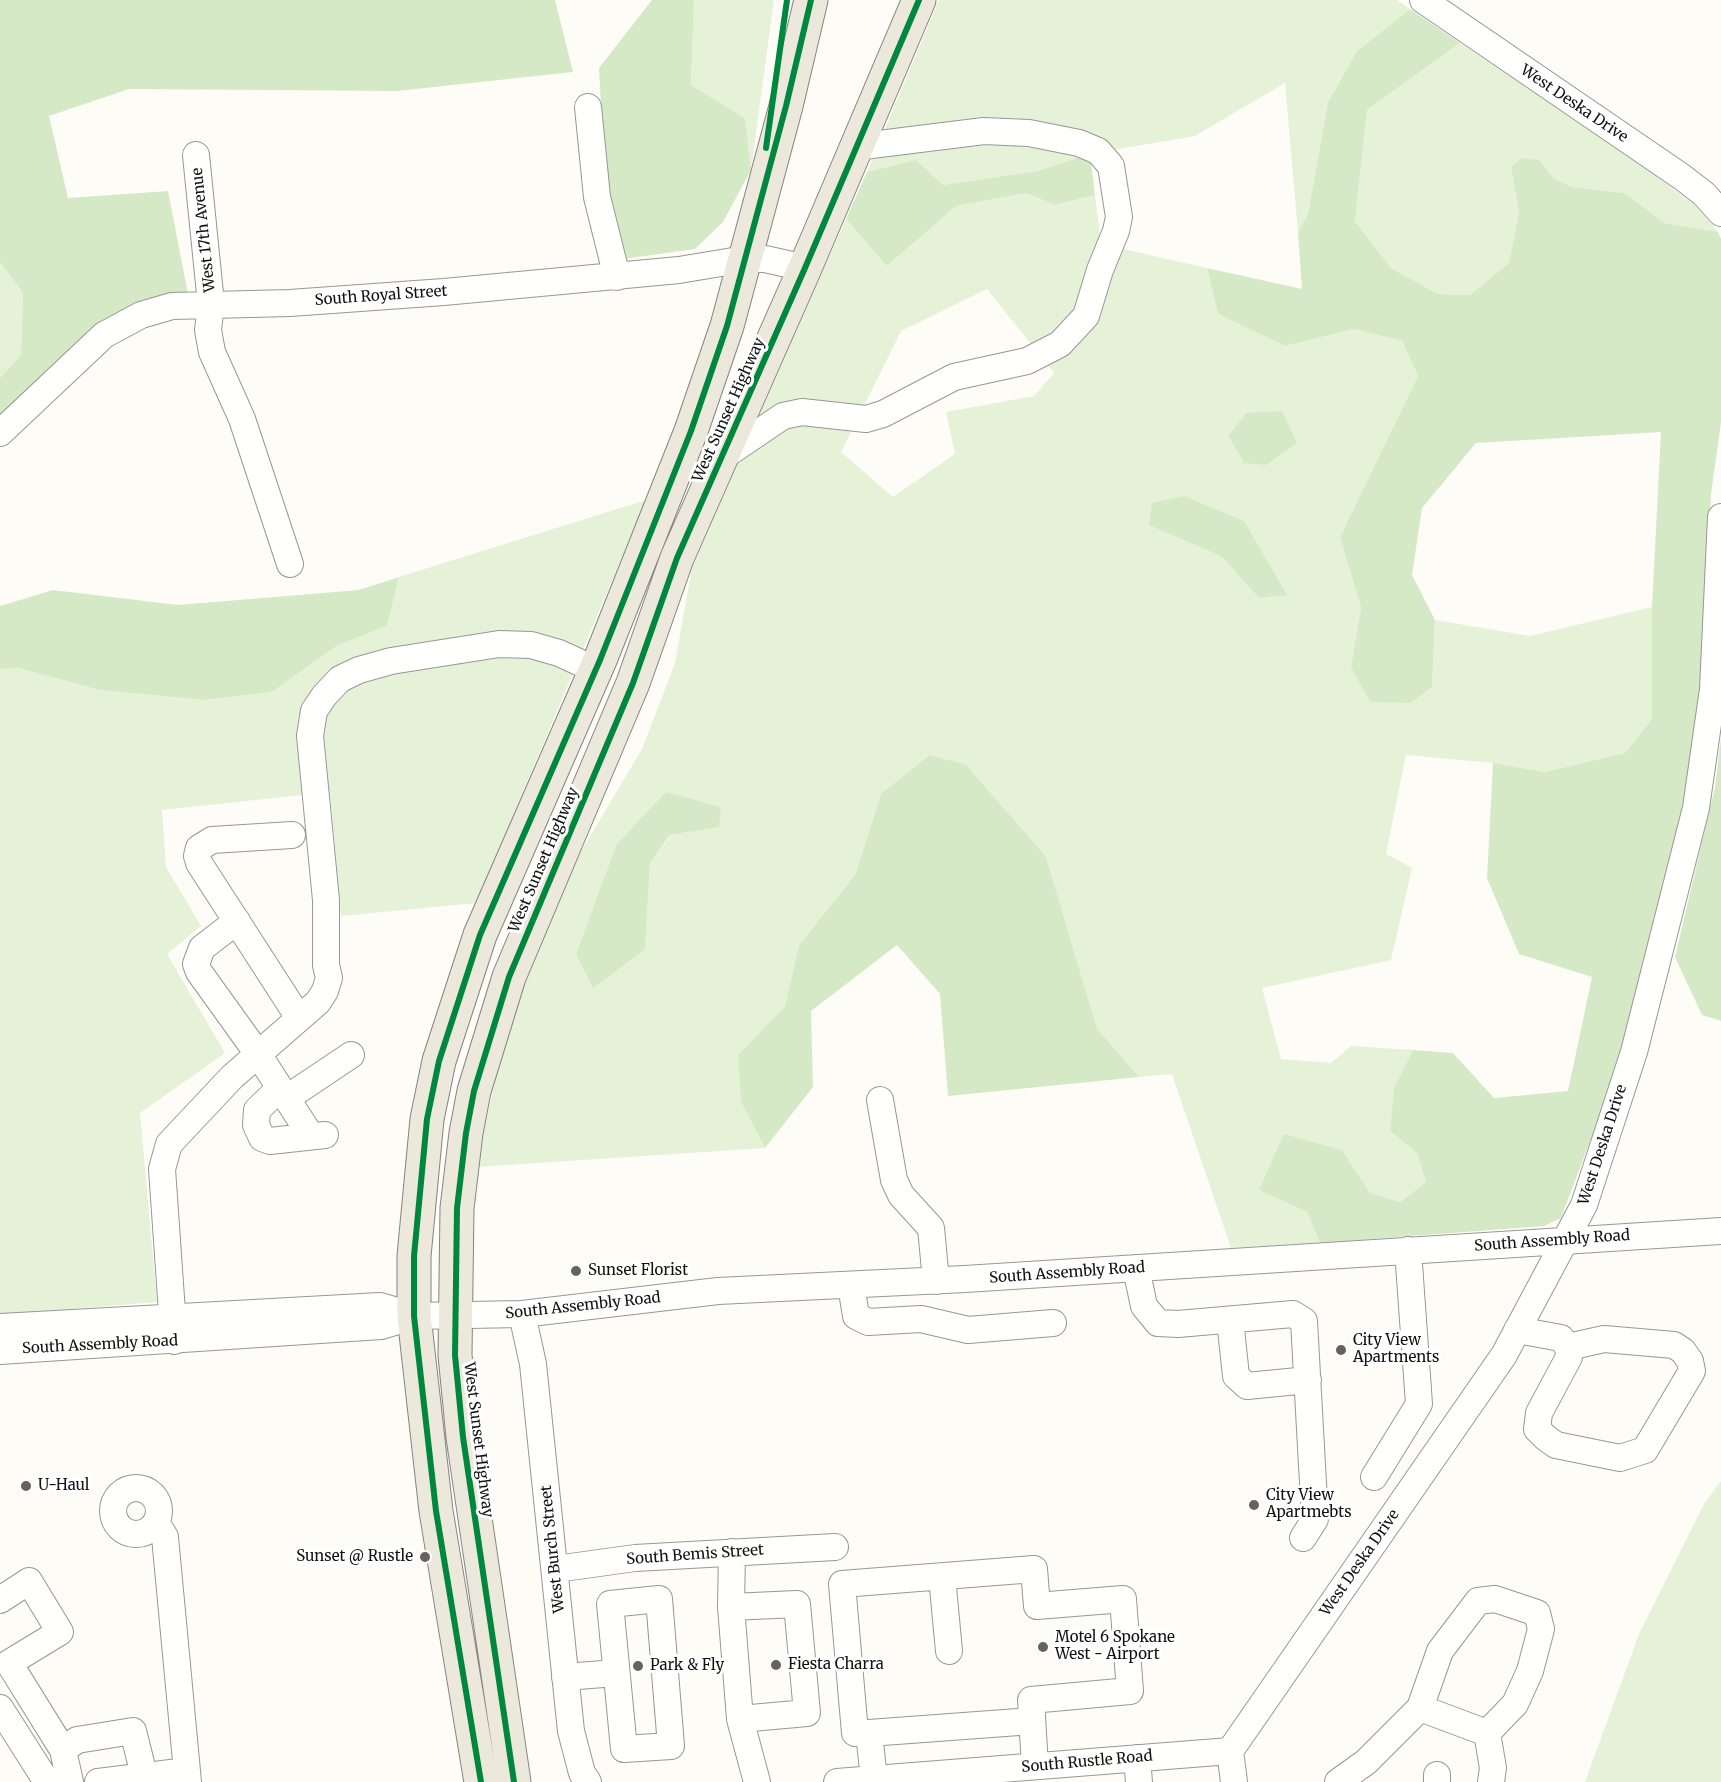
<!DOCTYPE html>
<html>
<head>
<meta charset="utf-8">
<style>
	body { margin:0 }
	canvas { display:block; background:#fdfcf7 }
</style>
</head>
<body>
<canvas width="1721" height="1782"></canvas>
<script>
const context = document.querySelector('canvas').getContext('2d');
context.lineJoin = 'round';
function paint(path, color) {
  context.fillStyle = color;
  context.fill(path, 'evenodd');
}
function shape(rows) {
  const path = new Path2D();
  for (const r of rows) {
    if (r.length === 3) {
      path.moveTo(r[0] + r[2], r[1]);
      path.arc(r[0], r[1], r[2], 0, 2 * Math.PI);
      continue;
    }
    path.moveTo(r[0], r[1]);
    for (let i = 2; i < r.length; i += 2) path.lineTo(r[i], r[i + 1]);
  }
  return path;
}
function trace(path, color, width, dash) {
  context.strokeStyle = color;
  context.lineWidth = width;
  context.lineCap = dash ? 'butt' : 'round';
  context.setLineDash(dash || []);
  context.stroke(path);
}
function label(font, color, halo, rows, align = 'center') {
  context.font = font + ' Merriweather,serif';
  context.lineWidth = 6;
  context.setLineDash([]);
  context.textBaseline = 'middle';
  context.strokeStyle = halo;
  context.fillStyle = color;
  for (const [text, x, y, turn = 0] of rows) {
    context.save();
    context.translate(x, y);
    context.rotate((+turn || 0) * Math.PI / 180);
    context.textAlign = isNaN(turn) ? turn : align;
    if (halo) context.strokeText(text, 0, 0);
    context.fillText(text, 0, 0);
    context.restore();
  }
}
const green = shape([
	[694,0,774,0,751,170,745,118,691,85],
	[939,0,1397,0,1410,9,1357,51,1328,102,1308,214,1298,232,1285,83,1195,136,1090,154,1037,171,943,185,916,160,867,172],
	[1460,43,1630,156,1697,207,1718,232,1665,223,1624,193,1573,187,1554,178,1539,160,1511,168,1519,212,1509,263,1470,295,1438,294,1391,268,1355,221,1367,110],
	[1026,193,1055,205,1095,195,1101,244,1207,268,1218,314,1285,346,1354,329,1402,341,1418,376,1340,537,1361,608,1351,667,1432,687,1435,620,1530,636,1652,607,1652,719,1625,753,1545,772,1493,763,1406,755,1386,854,1412,868,1391,960,1262,988,1281,1059,1331,1063,1351,1046,1413,1050,1394,1088,1390,1131,1417,1153,1426,1182,1400,1202,1369,1193,1342,1150,1260,1190,1307,1212,1320,1243,1231,1248,1172,1074,1139,1077,1097,1030,1046,857,881,794,855,875,799,945,785,1006,738,1055,741,1102,765,1148,476,1167,510,1015,566,877,642,749,675,663,692,568,846,219,887,266,956,206],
	[987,289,1054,373,1034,396,946,412,955,454,893,497,841,452,901,331],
	[1246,413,1244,463,1228,436],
	[1221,556,1286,595,1259,598],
	[666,792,718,827,671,835,650,863,645,949,576,953],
	[0,262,23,293,21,355,0,378],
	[646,500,476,903,341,916,330,792,162,810,166,867,201,926,167,954,225,1053,140,1113,157,1302,0,1315,0,669,18,668,100,690,203,700,272,692,338,645,387,626,399,577],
	[1721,1481,1721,1782,1585,1782,1639,1634,1704,1504]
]);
const forest = shape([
	[0,0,555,0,573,72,397,91,129,89,49,116,68,198,168,191,188,294,0,418,0,378,21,355,23,293,0,262],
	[652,0,694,0,691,85,745,118,751,170,723,222,695,249,623,259,606,197,599,68],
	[1410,9,1460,43,1367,110,1355,221,1391,268,1438,294,1470,295,1509,263,1519,212,1511,167,1522,158,1539,160,1554,178,1572,187,1624,193,1665,223,1718,232,1721,239,1721,422,1711,494,1702,684,1687,801,1613,1080,1561,1218,1544,1226,1320,1243,1307,1212,1259,1190,1284,1134,1342,1150,1370,1193,1400,1202,1426,1182,1417,1153,1390,1131,1394,1088,1413,1050,1453,1053,1494,1098,1568,1091,1592,977,1519,954,1487,878,1493,763,1545,772,1625,753,1652,719,1652,607,1661,432,1476,443,1422,508,1412,575,1435,620,1432,687,1410,703,1370,702,1351,667,1361,608,1340,537,1418,376,1402,341,1354,329,1285,346,1218,314,1207,268,1302,289,1298,232,1308,214,1328,102,1357,51],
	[1090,154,1095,195,1055,205,1026,193,956,206,887,266,846,219,867,172,916,160,943,185,1037,171],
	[1282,411,1297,443,1266,465,1244,463,1228,436,1246,413],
	[1184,496,1244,521,1287,595,1259,598,1221,556,1149,525,1152,503],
	[399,577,387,626,338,645,272,692,203,700,100,690,18,668,0,669,0,606,53,590,178,605,359,590],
	[1721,738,1721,1021,1702,1015,1675,957,1715,787],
	[930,755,966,765,1046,857,1097,1029,1139,1077,948,1096,940,994,897,945,811,1011,813,1087,765,1148,741,1102,738,1055,785,1006,799,945,855,875,881,794],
	[666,792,721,807,719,827,670,835,650,863,645,949,593,988,576,954,617,844]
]);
const minor = shape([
	[1423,0,1682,177,1704,194,1721,213],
	[588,107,597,197,617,277],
	[196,155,211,304,208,330,212,352,242,419,290,564],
	[0,433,104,335,141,315,172,306,290,303,444,292,679,270,745,259,765,259,805,268],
	[721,458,783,416,802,412,866,419,883,414,954,377,1027,361,1060,344,1086,316,1100,270,1116,231,1119,217,1111,166,1098,151,1079,143,1029,133,984,131,855,147],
	[292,835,212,840,199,848,197,856,199,863,299,1018],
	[237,921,202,948,196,964,199,972,258,1054,311,1136],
	[280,1088,257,1110,256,1125,262,1138,270,1141,325,1135],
	[287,1098,351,1055],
	[880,1100,894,1180,901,1195,931,1228,936,1281],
	[1136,1268,1144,1306,1158,1323,1178,1324,1293,1314,1304,1321,1315,1519,1303,1538],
	[851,1285,856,1316,868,1322,921,1319,968,1330,1053,1323],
	[522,1314,533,1364,571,1731,582,1773,588,1782],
	[1230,1320,1236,1376,1247,1386,1308,1380],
	[0,1327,380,1306,414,1316],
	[1517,1330,1561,1338,1568,1347,1569,1357,1539,1413,1537,1429,1546,1438,1556,1445,1620,1458,1645,1450,1692,1371,1690,1361,1683,1351,1674,1345,1604,1339,1568,1347],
	[174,1341,162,1169,169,1144,232,1077,318,1002,325,991,329,978,326,965,326,900,310,736,314,711,324,696,340,679,359,670,391,661,499,644,531,645,559,653,596,670],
	[0,1351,381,1326,414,1316,522,1314,718,1291,965,1279,1721,1231],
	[1374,1477,1419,1404,1408,1250],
	[136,1511,23],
	[156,1522,165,1537,188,1782],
	[732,1552,731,1607,740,1719,757,1782],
	[556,1569,635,1558,835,1547],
	[942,1577,949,1651],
	[659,1599,671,1746,624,1749,610,1604,659,1599],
	[0,1600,29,1581,60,1632,9,1663,63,1750,77,1740,133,1731,144,1775],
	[731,1607,797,1604,807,1713,740,1719],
	[565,1677,616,1673],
	[0,1708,47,1782],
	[1420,1708,1440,1651,1478,1601,1495,1599,1537,1613,1541,1629,1530,1671,1515,1704,1487,1733],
	[869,1733,855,1733,842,1584,1034,1569,1037,1606,1123,1599,1130,1691,1031,1700,1035,1766],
	[63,1750,70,1782],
	[1230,1751,1504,1355,1584,1205,1634,1052,1696,808,1713,689,1721,517],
	[1230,1751,1234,1782],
	[1137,1758,1139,1782],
	[874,1779,869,1733,1032,1721],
	[98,1782,187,1771],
	[837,1782,1230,1751],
	[1338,1782,1366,1762,1420,1708,1487,1733,1493,1768,1491,1782],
	[1437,1782,1437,1775]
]);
const major = shape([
	[481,1782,436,1511,414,1316,414,1256,427,1119,439,1061,480,935,600,660,691,431,727,326,786,106,811,0],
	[514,1782,463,1437,455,1355,457,1208,466,1133,474,1091,509,977,633,683,677,558,805,268,919,0]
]);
const cycleway = shape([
	[766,148,787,0],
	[481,1782,436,1511,414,1316,414,1256,427,1119,439,1061,480,935,600,660,691,431,727,326,786,106,811,0],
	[514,1782,463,1437,455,1355,457,1208,466,1133,474,1091,509,977,633,683,677,558,805,268,919,0]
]);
const markers = [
	[576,1271,6,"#646362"],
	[1341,1350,6,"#646362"],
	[26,1486,6,"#646362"],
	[1254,1505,6,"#646362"],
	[425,1557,6,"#646362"],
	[1043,1647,6,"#646362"],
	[776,1665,6,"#646362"],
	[638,1666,6,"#646362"]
];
const streetNames = [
	["West Deska Drive",1574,104,34],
	["West 17th Avenue",204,230,-96],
	["South Royal Street",381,296,-4],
	["West Sunset Highway",729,410,-66],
	["West Sunset Highway",544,860,-67],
	["West Deska Drive",1603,1145,-72],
	["South Assembly Road",1552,1241,-4],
	["South Assembly Road",1067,1273,-4],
	["South Assembly Road",583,1306,-6],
	["South Assembly Road",100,1345,-3],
	["West Sunset Highway",478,1440,83],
	["West Burch Street",553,1549,-96],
	["South Bemis Street",695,1555,-4],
	["West Deska Drive",1360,1563,-55],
	["South Rustle Road",1087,1762,-5]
];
const poiNames = [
	["Sunset Florist",588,1271],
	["City View",1353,1341],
	["Apartments",1353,1358],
	["U-Haul",38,1486],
	["City View",1266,1496],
	["Apartmebts",1266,1513],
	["Sunset @ Rustle",413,1557,"right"],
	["Motel 6 Spokane",1055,1638],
	["West - Airport",1055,1655],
	["Fiesta Charra",788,1665],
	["Park & Fly",650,1666]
];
paint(green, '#e6f2d8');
paint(forest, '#d6e9c6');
trace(minor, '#979795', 28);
trace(major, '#858482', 35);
trace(minor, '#fffffe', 26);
trace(major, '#ece8dc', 33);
trace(cycleway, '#00873e', 6);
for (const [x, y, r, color] of markers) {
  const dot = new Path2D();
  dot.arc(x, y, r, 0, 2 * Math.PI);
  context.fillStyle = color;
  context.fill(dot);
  trace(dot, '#fff', 2);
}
label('15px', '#111', '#fff', streetNames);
label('15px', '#111', '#fff', poiNames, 'left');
</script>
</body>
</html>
